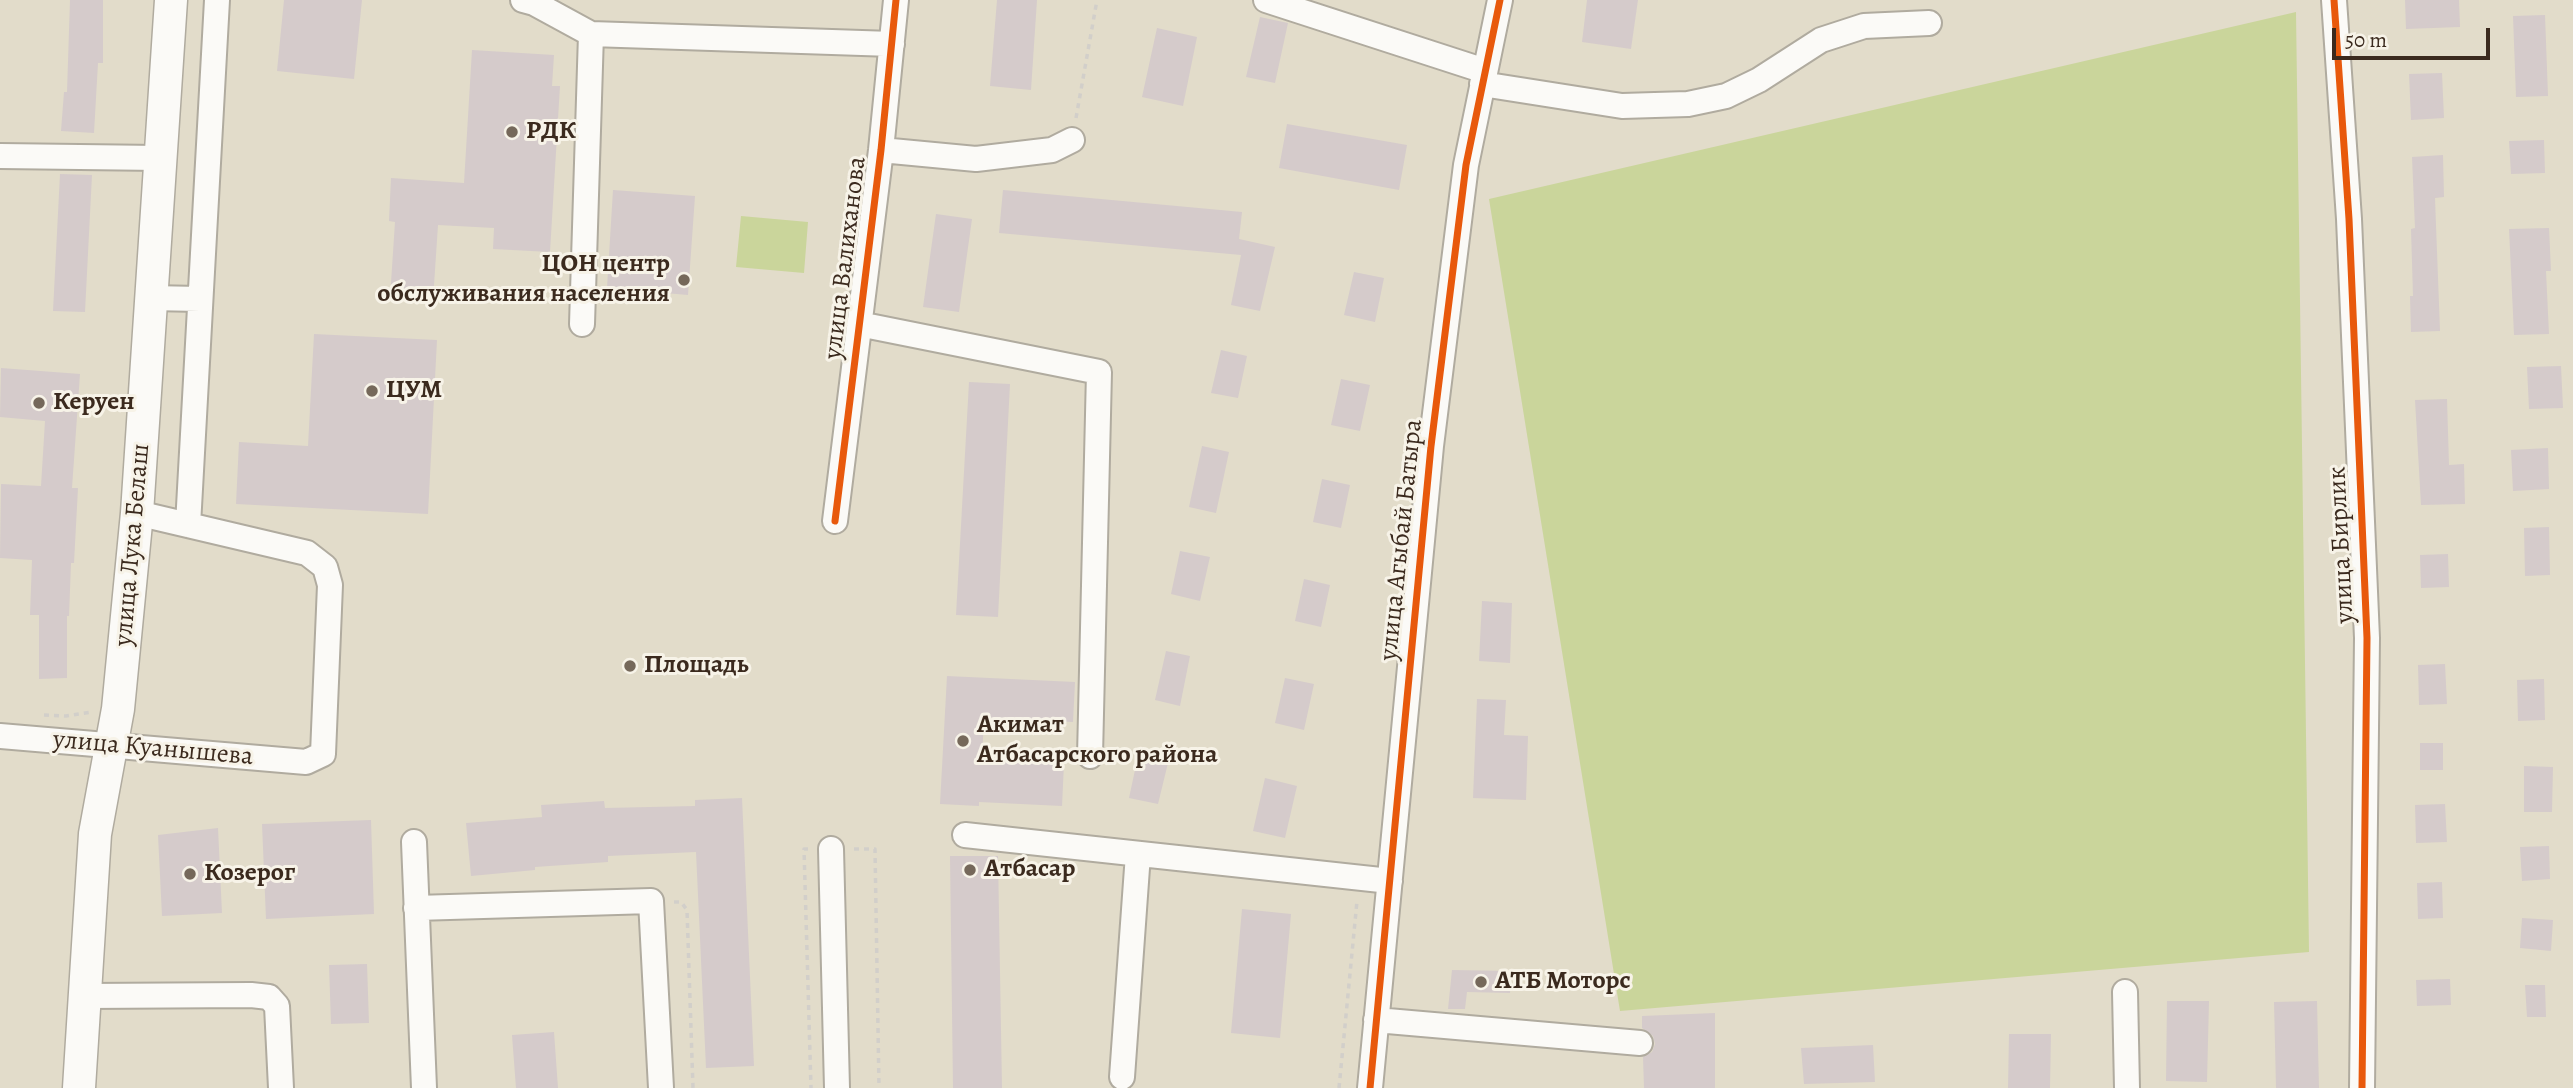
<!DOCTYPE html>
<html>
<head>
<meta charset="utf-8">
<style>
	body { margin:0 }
	#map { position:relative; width:2573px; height:1088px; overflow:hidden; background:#e2dcca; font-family:Alegreya,serif }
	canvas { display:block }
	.scale { position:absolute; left:2332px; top:28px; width:158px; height:32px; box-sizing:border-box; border:4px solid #3b2a1e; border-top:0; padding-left:9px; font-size:21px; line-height:24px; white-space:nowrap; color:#3b2a1e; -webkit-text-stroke:5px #f7f3e8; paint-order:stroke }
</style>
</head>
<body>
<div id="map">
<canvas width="2573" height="1088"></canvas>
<div class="scale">50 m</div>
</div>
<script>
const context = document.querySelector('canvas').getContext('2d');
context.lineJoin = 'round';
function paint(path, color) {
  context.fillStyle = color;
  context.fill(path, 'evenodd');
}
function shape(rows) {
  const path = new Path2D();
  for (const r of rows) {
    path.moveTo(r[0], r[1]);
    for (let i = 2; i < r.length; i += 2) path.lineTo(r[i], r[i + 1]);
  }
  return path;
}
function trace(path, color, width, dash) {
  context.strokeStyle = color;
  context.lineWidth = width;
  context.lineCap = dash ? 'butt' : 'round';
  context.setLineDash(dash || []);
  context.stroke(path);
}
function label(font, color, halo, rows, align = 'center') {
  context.font = font + ' Alegreya,serif';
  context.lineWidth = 6;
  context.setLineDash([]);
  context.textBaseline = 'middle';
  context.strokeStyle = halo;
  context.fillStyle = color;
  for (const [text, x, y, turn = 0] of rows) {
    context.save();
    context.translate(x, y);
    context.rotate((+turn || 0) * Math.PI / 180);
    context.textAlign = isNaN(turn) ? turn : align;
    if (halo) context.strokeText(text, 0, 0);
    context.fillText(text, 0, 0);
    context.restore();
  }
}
const green = shape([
	[2296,12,2309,952,1620,1011,1489,199],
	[741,216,808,222,804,273,736,267]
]);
const building = shape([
	[70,0,103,0,103,63,98,63,94,133,61,131,64,92,67,92],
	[284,0,362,0,354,79,277,71],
	[997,0,1037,0,1031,90,990,86],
	[1587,0,1638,0,1631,49,1582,42],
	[2405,0,2459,0,2460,27,2406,29],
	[2545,15,2548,96,2516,97,2513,16],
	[1260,17,1288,23,1275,83,1246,77],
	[1157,28,1197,37,1183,106,1142,97],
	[472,50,554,55,552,86,560,86,550,252,493,249,494,228,438,225,433,300,390,298,395,222,389,221,391,178,464,183],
	[2442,73,2444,118,2411,120,2409,74],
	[1287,124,1407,145,1399,190,1279,168],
	[2544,140,2545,173,2511,174,2509,141],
	[2443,155,2444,197,2435,198,2440,331,2411,332,2410,296,2413,296,2411,229,2415,228,2412,157],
	[60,174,92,175,85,312,53,311],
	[613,190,695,196,688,295,607,288],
	[1003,190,1242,212,1239,239,1275,247,1260,311,1231,305,1241,255,999,233],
	[936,214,972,219,959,312,923,307],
	[2549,228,2551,271,2546,271,2549,334,2514,335,2509,229],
	[1354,272,1384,278,1375,322,1344,315],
	[314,334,437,340,428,514,236,504,239,442,308,446],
	[1221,350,1247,356,1238,398,1211,393],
	[2561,366,2563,408,2529,409,2527,367],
	[1,368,80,374,72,488,78,488,74,563,71,563,69,616,67,616,67,678,39,679,39,615,30,615,32,560,0,558,1,484,41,486,45,421,0,417],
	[1341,379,1370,385,1360,431,1331,425],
	[969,382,1010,384,998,617,956,615],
	[2447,399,2449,465,2464,464,2465,504,2421,505,2415,400],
	[1202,446,1229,452,1216,513,1189,507],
	[2548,448,2549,489,2513,491,2511,450],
	[1322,479,1350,485,1341,528,1313,522],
	[2549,527,2550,575,2525,576,2524,528],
	[1180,551,1210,557,1200,601,1171,594],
	[2448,554,2449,587,2421,588,2420,555],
	[1304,579,1330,585,1321,627,1295,621],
	[1482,601,1512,603,1510,663,1479,661],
	[1166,651,1190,656,1180,706,1155,700],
	[2445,664,2447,704,2419,705,2418,665],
	[947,676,1075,682,1073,722,984,718,982,759,1064,763,1062,806,979,802,979,806,940,804],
	[1285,678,1314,684,1304,730,1275,723],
	[2544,679,2545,720,2518,721,2517,680],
	[1477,699,1506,700,1504,735,1528,736,1526,800,1473,798],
	[2420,743,2443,743,2443,770,2420,770],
	[1138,756,1168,763,1158,804,1129,798],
	[2524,766,2553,767,2552,812,2524,812],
	[1265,778,1297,786,1285,838,1253,831],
	[742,798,754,1066,706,1068,696,852,608,856,608,862,535,867,535,870,471,876,466,823,542,817,541,805,604,801,605,808,695,806,695,800],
	[2445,804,2447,842,2416,843,2415,805],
	[371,820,374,914,266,919,262,824],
	[218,828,222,913,162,916,158,835],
	[2549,846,2550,879,2522,881,2520,847],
	[950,856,998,856,1002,1088,953,1088],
	[2442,882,2443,918,2418,919,2417,883],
	[1242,909,1291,914,1280,1038,1231,1033],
	[2522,918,2553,920,2551,951,2520,948],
	[367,964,369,1023,331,1024,329,965],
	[1452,970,1511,971,1510,993,1467,992,1465,1009,1448,1009],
	[2450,979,2451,1005,2417,1006,2416,980],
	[2525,985,2545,985,2546,1017,2527,1017],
	[2167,1001,2209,1001,2207,1082,2166,1081],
	[2317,1001,2319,1088,2276,1088,2274,1002],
	[1715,1013,1715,1088,1644,1088,1643,1057,1652,1052,1655,1044,1653,1036,1642,1028,1642,1016],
	[554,1032,558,1088,516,1088,512,1035],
	[2009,1034,2051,1034,2050,1088,2008,1088],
	[1873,1045,1875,1082,1804,1084,1801,1048]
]);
const path = shape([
	[1076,118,1097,0],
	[44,715,66,716,92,712],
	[808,849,804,849,811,1088],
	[854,849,875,849,879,1088],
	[674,902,681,902,687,910,693,1088],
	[1339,1088,1357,901]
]);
const minor = shape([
	[523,0,534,3,591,34],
	[1266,0,1485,71],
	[2334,0,2349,219,2367,638,2362,1088],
	[1482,84,1622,106,1688,104,1726,96,1759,80,1821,40,1864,26,1929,23],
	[881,150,976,159,1052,150,1072,140],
	[0,156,159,158],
	[150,298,200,299],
	[582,324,591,34,892,44],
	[859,324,1099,372,1090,756],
	[835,521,881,150,896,0],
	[188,525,217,0],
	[0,736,306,762,323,754,330,585,325,567,307,553,137,513],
	[965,835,1390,881],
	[414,842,424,1088],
	[831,849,837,1088],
	[416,908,651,901,661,1088],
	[2125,992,2127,1088],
	[85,996,251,995,269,997,277,1006,281,1088],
	[1376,1020,1640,1043],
	[1122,1077,1138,854],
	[1370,1088,1431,446,1466,165,1500,0]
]);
const major = shape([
	[79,1088,95,834,118,709,137,513,171,0]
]);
const cycleway = shape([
	[2334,0,2349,219,2367,638,2362,1088],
	[835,521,881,150,896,0],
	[1370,1088,1431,446,1466,165,1500,0]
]);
const markers = [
	[512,132,7,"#75685a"],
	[684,280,7,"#75685a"],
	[372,391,7,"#75685a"],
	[39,403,7,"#75685a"],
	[630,666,7,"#75685a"],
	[963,741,7,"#75685a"],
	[970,870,7,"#75685a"],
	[190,874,7,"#75685a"],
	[1481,982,7,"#75685a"]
];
const poiNames = [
	["РДК",526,132],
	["ЦОН центр",670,265,"right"],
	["обслуживания населения",670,295,"right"],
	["ЦУМ",386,391],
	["Керуен",53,403],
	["Площадь",644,666],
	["Акимат",977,726],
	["Атбасарского района",977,756],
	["Атбасар",984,870],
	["Козерог",204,874],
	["АТБ Моторс",1495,982]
];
const streetNames = [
	["улица Валиханова",846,258,-83],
	["улица Агыбай Батыра",1402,540,-84],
	["улица Лука Белаш",133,545,-85],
	["улица Бирлик",2342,545,-93],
	["улица Куанышева",153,749,5]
];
paint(green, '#cad59b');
paint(building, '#d5cbcb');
trace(minor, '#b0ab9f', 28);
trace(major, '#b0ab9f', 35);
trace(path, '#d2cfca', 3.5, [5, 5]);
trace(minor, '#fbfaf7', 24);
trace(major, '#fbfaf7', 32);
trace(cycleway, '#e8590c', 7);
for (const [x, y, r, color] of markers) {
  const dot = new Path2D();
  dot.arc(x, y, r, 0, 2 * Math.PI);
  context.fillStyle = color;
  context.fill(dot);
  trace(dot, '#f7f3e8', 2.5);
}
label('bold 26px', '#3b2a1e', '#f7f3e8', poiNames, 'left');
label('26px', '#3b2a1e', '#f7f3e8', streetNames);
</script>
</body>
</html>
